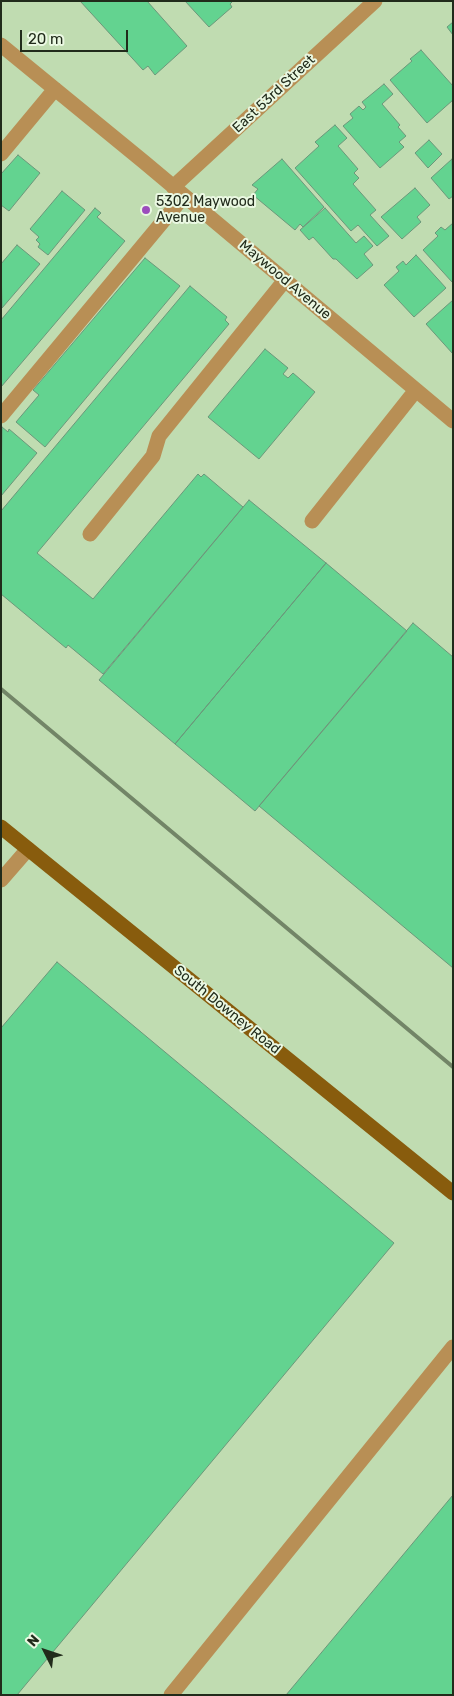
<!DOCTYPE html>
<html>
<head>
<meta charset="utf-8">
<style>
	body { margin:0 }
	#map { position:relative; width:454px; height:1696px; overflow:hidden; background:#c0dcb1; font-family:Rubik,sans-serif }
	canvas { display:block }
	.frame { position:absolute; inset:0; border:2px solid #212b1b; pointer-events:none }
	.north { position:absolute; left:20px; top:1626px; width:50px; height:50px; -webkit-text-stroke:4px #eaf8e2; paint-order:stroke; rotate:311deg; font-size:14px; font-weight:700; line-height:20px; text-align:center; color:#212b1b }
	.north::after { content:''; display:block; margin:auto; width:18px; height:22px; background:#212b1b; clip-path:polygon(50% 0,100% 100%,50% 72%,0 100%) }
	.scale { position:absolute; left:20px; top:30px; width:108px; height:22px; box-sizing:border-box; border:2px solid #212b1b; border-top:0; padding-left:6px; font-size:15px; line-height:18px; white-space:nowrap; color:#212b1b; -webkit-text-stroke:4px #eaf8e2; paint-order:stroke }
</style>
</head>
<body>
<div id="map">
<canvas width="454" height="1696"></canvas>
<div class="frame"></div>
<div class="north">N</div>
<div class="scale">20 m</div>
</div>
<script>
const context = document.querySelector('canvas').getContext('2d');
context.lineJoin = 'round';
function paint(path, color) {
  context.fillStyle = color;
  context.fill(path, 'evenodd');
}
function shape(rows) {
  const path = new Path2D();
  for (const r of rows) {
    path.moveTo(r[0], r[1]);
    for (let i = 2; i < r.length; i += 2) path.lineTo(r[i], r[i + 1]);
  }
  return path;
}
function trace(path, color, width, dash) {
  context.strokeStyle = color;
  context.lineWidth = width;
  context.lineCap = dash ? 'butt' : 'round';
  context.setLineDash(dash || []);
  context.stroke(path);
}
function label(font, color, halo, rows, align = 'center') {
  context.font = font + ' Rubik,sans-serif';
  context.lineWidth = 4;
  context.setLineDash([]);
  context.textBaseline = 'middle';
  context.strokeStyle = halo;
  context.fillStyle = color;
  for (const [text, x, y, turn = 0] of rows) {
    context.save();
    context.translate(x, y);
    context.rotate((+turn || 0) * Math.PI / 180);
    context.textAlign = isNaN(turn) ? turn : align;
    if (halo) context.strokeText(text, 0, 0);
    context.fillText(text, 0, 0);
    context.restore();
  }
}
const building = shape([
	[80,1,147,1,187,46,155,75,148,66,143,70,80,1],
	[185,1,231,1,232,2,230,4,232,7,209,27,185,1],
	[453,22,453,35,447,27,453,22],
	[421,50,453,86,453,100,427,123,390,80,412,61,410,59,421,50],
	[384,84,393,94,382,104,400,125,398,127,406,136,399,142,404,147,380,168,343,126,353,118,350,114,359,106,363,110,366,107,362,102,384,84],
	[335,125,347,138,338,146,358,169,354,173,359,178,353,184,376,210,370,215,389,236,377,246,358,225,351,231,295,168,319,146,315,142,335,125],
	[429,140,442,154,428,168,415,153,429,140],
	[18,155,40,173,9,211,1,205,1,174,18,155],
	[282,159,324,207,303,227,300,224,295,230,253,195,258,189,252,185,282,159],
	[452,159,453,196,449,199,431,178,452,159],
	[415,188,430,205,417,217,421,222,402,239,381,217,415,188],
	[62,191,85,210,48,255,38,247,40,244,36,240,39,237,30,229,62,191],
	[95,208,101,213,97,217,125,241,1,387,1,320,95,208],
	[325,208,356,243,364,236,373,246,364,254,373,265,357,279,336,259,333,259,313,237,309,240,300,230,325,208],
	[453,223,453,282,452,282,423,250,438,236,435,233,441,227,445,230,453,223],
	[17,245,40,264,2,308,1,264,17,245],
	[416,255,446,288,414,317,384,285,399,271,396,267,403,261,406,265,416,255],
	[145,258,180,286,45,447,16,422,39,395,33,390,145,258],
	[190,286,227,317,225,320,229,324,37,553,93,599,198,474,201,477,204,474,243,507,103,674,68,645,66,648,1,594,1,511,190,286],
	[453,300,453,354,426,324,453,300],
	[265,349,288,368,283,374,288,378,293,373,315,392,259,459,208,417,265,349],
	[2,427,8,432,9,429,37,453,1,496,2,427],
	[249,500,326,563,175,744,99,680,249,500],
	[326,563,407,631,255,811,175,744,326,563],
	[413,623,453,657,453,968,259,806,413,623],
	[57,962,394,1243,17,1695,1,1695,1,1028,57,962],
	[453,1495,453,1695,286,1695,453,1495]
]);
const minor = shape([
	[1,45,144,162,453,421],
	[1,154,55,89],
	[173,187,375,1],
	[1,416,184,196],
	[312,521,416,390],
	[90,534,153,456,159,436,285,280],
	[1,880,28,849],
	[171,1695,453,1347]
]);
const major = shape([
	[1,827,453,1193]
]);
const rail = shape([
	[1,689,453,1067]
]);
const markers = [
	[146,210,5,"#9c4dbd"]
];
const streetNames = [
	["East 53rd Street",274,94,-43],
	["Maywood Avenue",285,280,40],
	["South Downey Road",227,1010,39]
];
const poiNames = [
	["5302 Maywood",156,202],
	["Avenue",156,218]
];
paint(building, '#63d390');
trace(building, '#6b977a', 1);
trace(minor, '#b88f55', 15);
trace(major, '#885c0d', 15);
trace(rail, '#728567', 4);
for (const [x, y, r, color] of markers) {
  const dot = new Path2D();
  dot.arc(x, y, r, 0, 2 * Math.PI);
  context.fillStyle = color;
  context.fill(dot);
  trace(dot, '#eaf8e2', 2);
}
label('14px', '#212b1b', '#eaf8e2', streetNames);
label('14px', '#212b1b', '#eaf8e2', poiNames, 'left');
</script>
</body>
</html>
